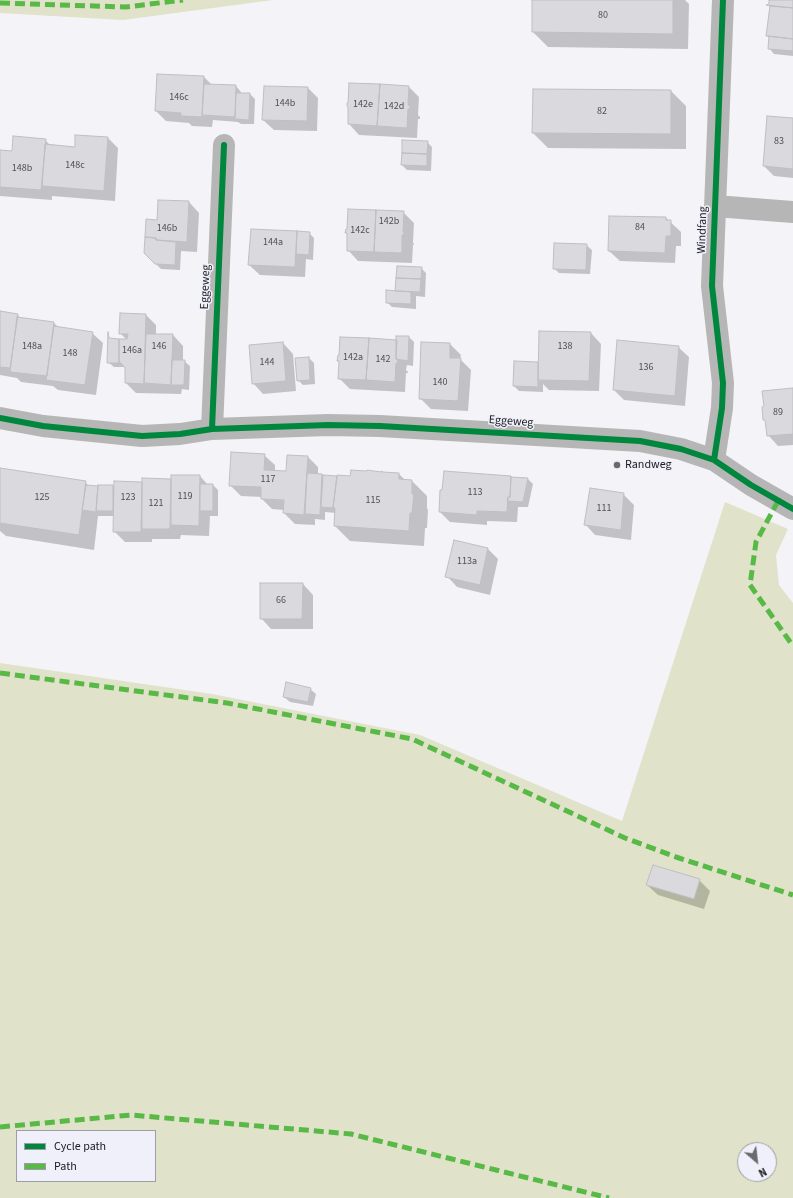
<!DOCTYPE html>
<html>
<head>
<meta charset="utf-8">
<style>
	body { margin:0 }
	#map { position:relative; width:793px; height:1198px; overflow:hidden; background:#f3f3f8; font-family:"Source Sans 3",sans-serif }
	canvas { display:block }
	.legend { position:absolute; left:16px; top:1130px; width:140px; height:52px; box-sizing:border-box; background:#f0f0fb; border:1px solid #9d9da5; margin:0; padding:5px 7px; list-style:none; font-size:12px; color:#202024 }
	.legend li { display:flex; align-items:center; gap:8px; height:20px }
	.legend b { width:20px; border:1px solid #9d9da5 }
	.north { position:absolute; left:737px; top:1142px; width:40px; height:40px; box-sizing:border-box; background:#f0f0fb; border:1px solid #9d9da5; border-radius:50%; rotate:152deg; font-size:11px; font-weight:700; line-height:16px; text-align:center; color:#202024 }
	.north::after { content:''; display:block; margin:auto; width:14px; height:18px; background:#6a6a6e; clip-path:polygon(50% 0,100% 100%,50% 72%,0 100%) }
</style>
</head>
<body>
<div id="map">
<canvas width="793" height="1198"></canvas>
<ul class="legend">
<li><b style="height:5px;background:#00873e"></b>Cycle path</li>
<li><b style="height:5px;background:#58b947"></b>Path</li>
</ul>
<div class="north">N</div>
</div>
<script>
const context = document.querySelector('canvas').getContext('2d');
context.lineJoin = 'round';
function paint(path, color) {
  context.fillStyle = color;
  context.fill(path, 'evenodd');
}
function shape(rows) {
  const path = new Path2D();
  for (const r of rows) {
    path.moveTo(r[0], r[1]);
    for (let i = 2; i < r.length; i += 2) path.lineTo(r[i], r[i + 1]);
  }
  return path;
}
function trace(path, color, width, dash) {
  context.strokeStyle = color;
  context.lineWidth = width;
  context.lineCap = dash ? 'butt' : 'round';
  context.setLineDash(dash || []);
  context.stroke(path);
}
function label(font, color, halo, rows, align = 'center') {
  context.font = font + ' "Source Sans 3",sans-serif';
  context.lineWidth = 3;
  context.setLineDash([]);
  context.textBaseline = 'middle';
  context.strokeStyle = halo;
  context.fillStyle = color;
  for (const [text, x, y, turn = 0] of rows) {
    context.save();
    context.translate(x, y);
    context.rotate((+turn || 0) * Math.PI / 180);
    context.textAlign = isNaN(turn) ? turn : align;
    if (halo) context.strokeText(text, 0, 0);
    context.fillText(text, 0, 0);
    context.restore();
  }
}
const green = shape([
	[0,0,273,0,123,20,0,13],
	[725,502,788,529,776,555,779,585,793,603,793,1198,0,1198,0,663,212,694,420,735,622,821],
	[17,1131,155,1131,155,1181,17,1181],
	[745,1150,769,1150,769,1174,745,1174]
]);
const shadow = shape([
	[533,0,685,0,689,4,688,49,548,47,533,32],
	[770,0,793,0,793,56,774,54,769,48,770,38,767,35],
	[158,75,204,77,212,85,236,86,241,92,241,94,250,94,255,99,254,124,241,124,238,122,213,120,212,127,192,126,189,123,166,121,156,111],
	[408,86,419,97,418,115,420,117,420,119,418,119,417,138,359,135,349,124,349,108],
	[308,88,318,98,317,131,274,130,263,120],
	[534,90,671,91,686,106,686,149,548,148,533,133],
	[793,119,793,178,774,176,764,166],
	[76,136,108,138,118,148,115,201,52,196,52,200,0,196,0,151,13,152,45,140,51,146,76,148],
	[427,142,432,147,431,171,407,170,402,165],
	[189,202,199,213,197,252,181,251,180,270,161,269,145,253,158,221],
	[403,212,414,223,413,242,414,245,413,245,412,263,358,261,348,250],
	[666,218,681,232,681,246,676,246,675,263,620,261,609,251],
	[251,230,309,233,314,238,313,260,306,259,305,277,260,275,249,265],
	[586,245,592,250,590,274,559,273,554,268],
	[421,268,426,273,425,297,416,296,416,309,392,307,387,302],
	[0,312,17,314,21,319,54,323,59,328,92,333,103,343,96,395,58,390,53,386,21,382,17,378,0,375],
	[146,315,156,325,156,335,173,335,183,346,183,361,184,361,190,366,189,390,182,389,181,394,136,393,126,383,125,367,114,367,108,362,127,340,120,333],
	[591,333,601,344,599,391,549,390,543,384,543,392,519,391,514,386,515,362,539,363],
	[409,337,414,342,413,366,407,365,406,370,408,372,408,373,406,373,405,392,350,389,339,378,340,362,338,361],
	[283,343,293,354,296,391,263,394,253,383],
	[422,343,450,344,461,355,460,359,471,370,468,411,431,409,420,398],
	[678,347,689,357,685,406,624,400,614,390],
	[309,358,314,363,315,384,303,385,298,380],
	[793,389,793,445,778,446,768,435,766,422,764,419],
	[264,455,275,465,275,471,287,472,308,457,318,467,318,475,351,477,399,474,405,480,412,481,427,496,427,508,428,510,427,528,425,528,424,546,350,541,335,526,336,513,325,512,325,520,315,519,315,525,295,524,284,513,284,510,272,509,262,499,262,497,241,496,230,485],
	[0,469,85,482,90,487,99,488,99,486,113,486,115,488,115,482,143,483,143,479,172,480,200,476,208,485,213,485,218,490,218,516,210,516,209,536,181,535,180,539,152,539,152,542,125,542,114,531,114,516,98,516,94,550,6,536,0,531],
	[445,472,528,479,533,484,528,507,518,507,517,522,487,521,487,525,450,522,440,512,443,491],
	[623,494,634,505,631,540,595,535,585,524,587,507],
	[455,541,488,549,498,559,490,595,457,587,447,576],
	[303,584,313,595,313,629,271,629,261,618],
	[310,689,316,694,313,706,290,702,284,697],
	[699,880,710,891,704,909,658,895,647,885]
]);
const building = shape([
	[532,0,673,0,673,34,532,32,532,0],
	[769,0,793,0,793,8,766,5,769,4,769,0],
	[770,6,793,8,793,39,766,36,770,6],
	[769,36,793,39,793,51,768,49,769,36],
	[157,74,204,76,202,117,181,116,181,113,155,111,157,74],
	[349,83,380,84,377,126,348,124,348,107,347,106,347,103,348,103,349,83],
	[204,84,236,85,235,117,202,115,204,84],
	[380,84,409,86,408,105,410,106,410,109,408,109,407,128,377,126,380,84],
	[264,86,308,87,307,121,262,120,264,86],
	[533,89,671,90,671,134,532,133,533,89],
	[236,93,250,93,249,120,235,119,236,93],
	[767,116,793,118,793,169,763,166,767,116],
	[75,135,108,137,104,191,42,186,45,144,75,147,75,135],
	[13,136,46,139,41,190,0,187,0,150,12,151,13,136],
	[402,140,428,141,427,154,402,153,402,140],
	[402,153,427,154,427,166,401,165,402,153],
	[158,200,189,201,187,242,156,240,156,238,145,237,146,219,157,220,158,200],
	[348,209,376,210,374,252,347,251,347,233,345,233,346,229,347,229,348,209],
	[376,210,404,211,403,232,404,232,404,235,402,235,402,253,374,252,376,210],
	[609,216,666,217,666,220,671,220,671,236,666,236,665,253,608,251,609,216],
	[251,229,297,231,295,267,248,265,251,229],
	[297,231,310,232,309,255,296,254,297,231],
	[145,237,156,238,156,240,176,242,175,265,155,264,144,253,145,237],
	[554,243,587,244,586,270,553,269,554,243],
	[397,266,422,267,421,279,396,278,397,266],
	[396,278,421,279,420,292,395,291,396,278],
	[386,290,411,292,411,304,386,303,386,290],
	[0,311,18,314,10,368,0,367,0,311],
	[120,313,146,314,144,384,125,383,125,368,121,363,119,363,119,339,127,339,128,334,119,334,120,313],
	[17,317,54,322,47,376,10,372,17,317],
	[54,326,93,332,85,385,46,380,54,326],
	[539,331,591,332,589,381,538,380,539,331],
	[108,332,109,338,119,339,119,363,107,363,108,332],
	[146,334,173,334,171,385,144,383,146,334],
	[396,336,409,336,408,361,396,359,396,336],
	[340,337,369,338,366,380,338,379,339,361,337,361,338,355,339,355,340,337],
	[369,338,397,340,396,359,398,361,398,363,396,363,395,382,366,380,369,338],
	[617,340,679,346,675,396,613,390,617,340],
	[283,342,286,381,252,384,249,345,283,342],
	[421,342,450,343,450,358,461,358,458,401,419,399,421,342],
	[309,357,310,380,297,381,295,358,309,357],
	[172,360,185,360,184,385,171,385,172,360],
	[514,361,538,362,538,387,513,386,514,361],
	[793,388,793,434,767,436,765,420,763,420,762,407,764,406,762,391,793,388],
	[231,452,265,454,264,470,286,471,287,455,308,456,304,515,283,513,284,500,261,499,261,487,229,486,231,452],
	[0,468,86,481,79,535,0,523,0,468],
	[351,470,367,471,367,470,381,472,381,471,383,472,399,473,399,479,412,480,412,494,414,494,412,513,410,513,409,531,334,526,335,508,333,508,337,475,350,476,351,470],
	[444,471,511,476,510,497,508,497,507,512,477,511,477,515,439,512,440,490,442,490,444,471],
	[307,473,322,474,320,515,305,514,307,473],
	[171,475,200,475,199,526,171,525,171,475],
	[323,475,337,476,333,508,321,507,323,475],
	[511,477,528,478,523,502,507,501,508,497,510,497,511,477],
	[142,478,171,479,170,529,142,529,142,478],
	[114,481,142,482,141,532,113,532,114,481],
	[200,484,213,484,213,511,200,511,200,484],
	[86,485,98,486,96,512,82,510,86,485],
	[98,485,113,485,113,511,96,511,98,485],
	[590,488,624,493,621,530,584,525,590,488],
	[454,540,488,548,480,585,445,577,454,540],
	[260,583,303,583,302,619,260,619,260,583],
	[286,682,311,688,308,702,283,697,286,682],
	[653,865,700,879,694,899,646,885,653,865]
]);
const street = shape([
	[715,206,793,212],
	[0,418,43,426,142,436,180,434,212,429,328,425,380,426,640,441,681,449,714,460,751,485,793,509],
	[212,429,224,145],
	[714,460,722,408,723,383,712,286,723,0]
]);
const quiet = shape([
	[0,3,126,7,183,0],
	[778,501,756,542,750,585,793,646],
	[0,673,227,703,412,739,625,838,676,857,793,895],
	[0,1127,131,1115,351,1134,609,1198]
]);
const cycleway = shape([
	[0,418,43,426,142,436,180,434,212,429,328,425,380,426,640,441,681,449,714,460,751,485,793,509],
	[212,429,224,145],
	[714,460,722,408,723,383,712,286,723,0]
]);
const markers = [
	[617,465,4,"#6a6a6e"]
];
const numberNames = [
	["80",603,16],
	["146c",179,98],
	["144b",285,104],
	["142e",363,105],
	["142d",394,107],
	["82",602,112],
	["83",779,142],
	["148c",75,166],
	["148b",22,169],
	["142b",389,222],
	["84",640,228],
	["146b",167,229],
	["142c",360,231],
	["144a",273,243],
	["148a",32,347],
	["146",159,347],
	["138",565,347],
	["146a",132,351],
	["148",70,354],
	["142a",353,358],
	["142",383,360],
	["144",267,363],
	["136",646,368],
	["140",440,383],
	["89",778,413],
	["117",268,480],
	["113",475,493],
	["119",185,497],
	["125",42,498],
	["123",128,498],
	["115",373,501],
	["121",156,504],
	["111",604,509],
	["113a",467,562],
	["66",281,601]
];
const streetNames = [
	["Windfang",703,230,-88],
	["Eggeweg",206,287,-88],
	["Eggeweg",511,422,4]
];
const poiNames = [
	["Randweg",625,465]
];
paint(green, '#e0e3ca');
paint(shadow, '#0003');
paint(building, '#dadade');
trace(building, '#bfbec3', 1);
trace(street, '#b7b6b7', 22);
trace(quiet, '#58b947', 5, [10, 5]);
trace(cycleway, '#00873e', 6);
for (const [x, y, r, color] of markers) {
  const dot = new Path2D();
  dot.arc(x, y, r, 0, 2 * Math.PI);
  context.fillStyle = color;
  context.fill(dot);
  trace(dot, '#f0f0fb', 1.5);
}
label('10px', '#505054', null, numberNames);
label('12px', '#202024', '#f0f0fb', streetNames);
label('12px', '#202024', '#f0f0fb', poiNames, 'left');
</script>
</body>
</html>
